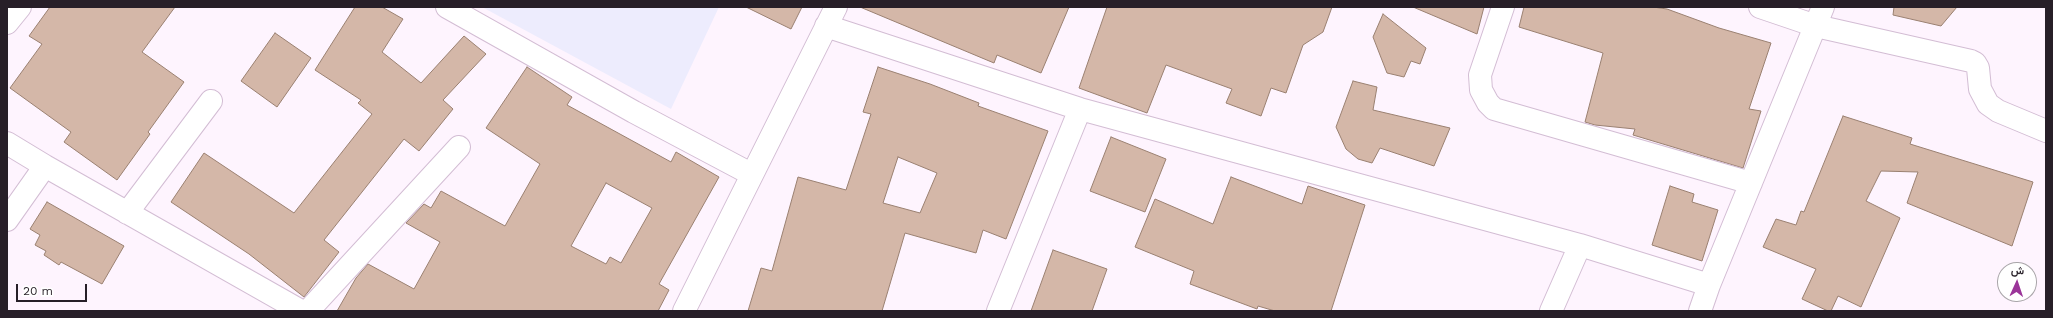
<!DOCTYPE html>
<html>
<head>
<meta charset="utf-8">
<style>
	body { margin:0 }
	#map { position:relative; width:2053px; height:318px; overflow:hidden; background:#fef4fe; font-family:"Work Sans",Vazirmatn,sans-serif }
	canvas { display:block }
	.frame { position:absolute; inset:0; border:8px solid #271f28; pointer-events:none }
	.north { position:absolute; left:1997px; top:262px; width:40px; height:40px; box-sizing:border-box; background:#fff; border:1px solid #a9a5a9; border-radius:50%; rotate:3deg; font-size:11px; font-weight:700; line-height:16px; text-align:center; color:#271f28 }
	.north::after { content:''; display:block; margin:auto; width:14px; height:18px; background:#9b3599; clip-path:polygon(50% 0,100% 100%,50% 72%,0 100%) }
	.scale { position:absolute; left:16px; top:284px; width:71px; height:18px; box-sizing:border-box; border:2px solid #271f28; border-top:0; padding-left:5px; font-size:12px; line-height:14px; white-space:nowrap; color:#271f28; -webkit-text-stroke:3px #fff; paint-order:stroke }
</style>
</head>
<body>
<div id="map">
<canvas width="2053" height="318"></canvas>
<div class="frame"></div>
<div class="north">ش</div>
<div class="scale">20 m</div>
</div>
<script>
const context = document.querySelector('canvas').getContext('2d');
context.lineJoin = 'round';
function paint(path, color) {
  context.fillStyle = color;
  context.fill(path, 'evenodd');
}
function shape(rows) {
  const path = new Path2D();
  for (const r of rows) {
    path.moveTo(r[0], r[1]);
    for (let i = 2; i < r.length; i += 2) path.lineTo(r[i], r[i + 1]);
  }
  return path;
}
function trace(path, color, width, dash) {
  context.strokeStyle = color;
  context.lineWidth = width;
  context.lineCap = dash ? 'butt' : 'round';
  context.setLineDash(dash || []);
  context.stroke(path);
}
const education = shape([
	[482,7,719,7,671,109]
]);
const building = shape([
	[50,7,175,7,142,52,184,82,148,132,150,134,117,180,64,142,71,132,10,88,42,44,29,36,50,7],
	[355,7,382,7,403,19,382,52,421,83,464,36,486,54,443,100,453,109,419,151,404,139,324,240,339,252,304,297,249,254,171,202,204,153,294,213,372,114,358,103,361,100,315,70,355,7],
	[746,7,802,7,791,29,746,7],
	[860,7,1069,7,1041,73,997,55,994,63,860,7],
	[1107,7,1332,7,1323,32,1303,45,1286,93,1271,88,1261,116,1226,103,1232,89,1166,65,1147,113,1079,88,1107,7],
	[1413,7,1484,7,1477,34,1413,7],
	[1524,7,1653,7,1667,9,1719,28,1771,43,1749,109,1761,111,1743,168,1633,135,1635,129,1595,125,1585,122,1603,53,1519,27,1524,7],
	[1894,7,1957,7,1941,26,1893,15,1894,7],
	[1383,14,1426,48,1420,64,1411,61,1404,77,1387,73,1373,37,1383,14],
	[275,33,311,58,277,107,241,81,275,33],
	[527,67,572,97,567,105,671,162,676,152,719,177,659,284,669,290,658,311,337,311,356,278,368,264,414,289,440,242,406,223,424,204,431,208,441,191,505,226,540,164,486,128,527,67],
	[606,183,652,208,621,263,610,257,606,264,571,246,606,183],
	[878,67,930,84,979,103,978,106,1048,131,1006,239,983,230,976,253,905,233,882,311,748,311,761,268,772,271,798,177,846,190,871,114,863,112,878,67],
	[898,157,937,173,920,213,883,203,898,157],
	[1353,81,1377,87,1373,110,1450,128,1434,166,1380,148,1372,163,1358,159,1346,149,1336,127,1353,81],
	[1843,116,1912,138,1910,144,2033,182,2012,246,1907,203,1918,172,1881,171,1866,201,1900,218,1861,307,1838,296,1831,311,1828,311,1802,299,1816,269,1763,247,1776,219,1796,225,1801,211,1804,212,1843,116],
	[1111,137,1166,159,1145,212,1090,191,1111,137],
	[1231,177,1302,204,1308,186,1365,205,1331,311,1275,311,1258,306,1257,309,1190,284,1194,271,1135,247,1155,199,1213,224,1231,177],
	[1670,186,1694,194,1692,202,1718,210,1702,261,1652,245,1670,186],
	[47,202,124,246,102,284,61,262,59,265,44,255,46,251,35,245,40,235,30,229,47,202],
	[1053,250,1107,269,1092,311,1031,311,1053,250]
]);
const minor = shape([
	[447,7,634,112,751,174],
	[1503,7,1480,75,1481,90,1488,103,1494,109,1751,183],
	[1760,7,1816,26,1971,61,1975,63,1978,68,1980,89,1988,104,1998,111,2046,131],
	[7,23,20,7],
	[826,26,1080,109,1580,245,1709,285],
	[7,143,45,166,301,311],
	[127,213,211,101],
	[7,220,45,166],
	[308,311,459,147],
	[684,311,836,7],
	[998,311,1080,109],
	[1551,311,1580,245],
	[1700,311,1709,285,1823,7]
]);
paint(education, '#edecfd');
paint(building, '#d4b7a8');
trace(building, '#9a8071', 1);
trace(minor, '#d3bdd4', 24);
trace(minor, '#fff', 22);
</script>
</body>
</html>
